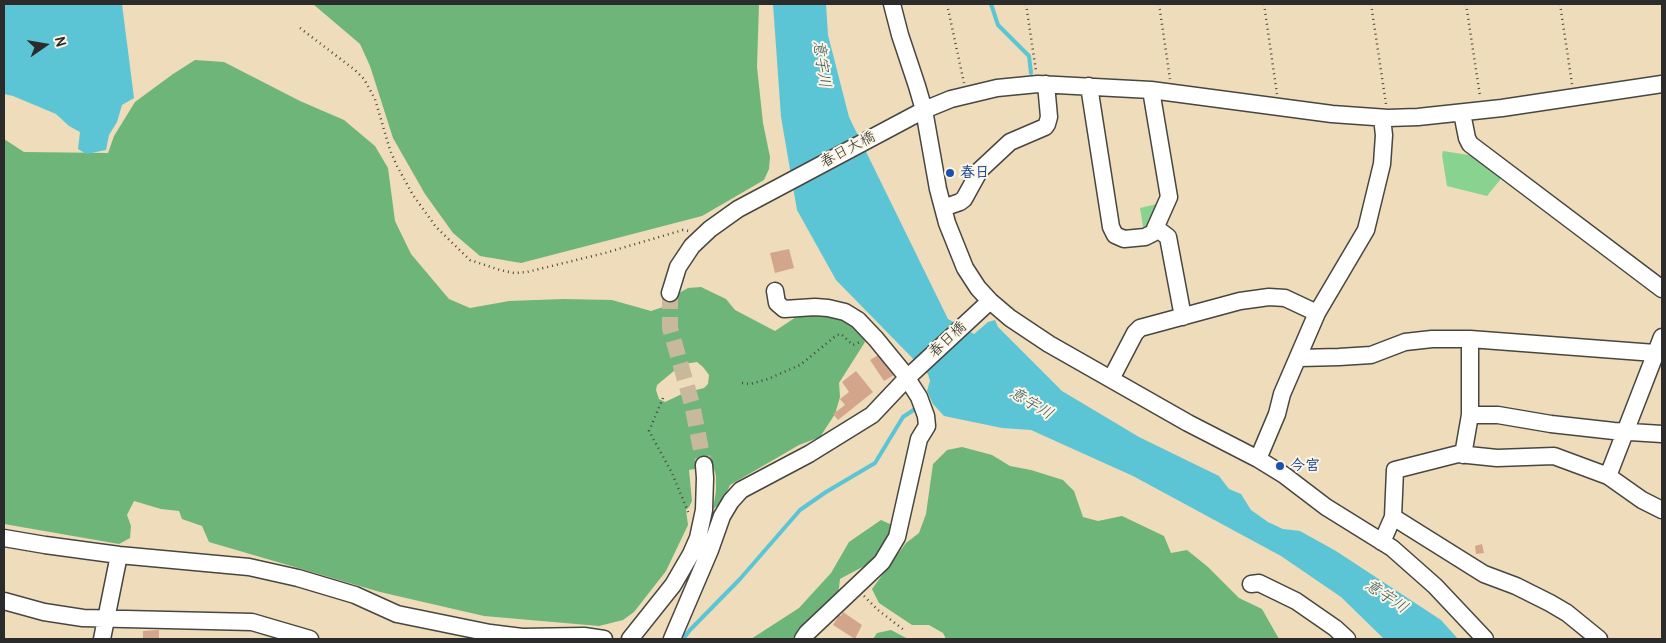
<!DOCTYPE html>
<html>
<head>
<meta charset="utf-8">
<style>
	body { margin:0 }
	#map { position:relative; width:1666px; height:643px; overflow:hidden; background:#efdcba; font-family:Pangolin,sans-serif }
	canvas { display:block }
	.frame { position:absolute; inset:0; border:5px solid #2b2b2b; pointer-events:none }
	.north { position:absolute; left:20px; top:20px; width:50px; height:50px; -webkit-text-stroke:4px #fcf5e5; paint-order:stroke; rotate:77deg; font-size:14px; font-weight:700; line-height:20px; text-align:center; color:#2b2b2b }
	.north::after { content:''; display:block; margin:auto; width:18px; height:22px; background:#2b2b2b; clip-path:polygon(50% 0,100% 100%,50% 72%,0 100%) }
</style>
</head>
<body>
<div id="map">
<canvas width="1666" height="643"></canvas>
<div class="frame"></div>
<div class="north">N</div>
</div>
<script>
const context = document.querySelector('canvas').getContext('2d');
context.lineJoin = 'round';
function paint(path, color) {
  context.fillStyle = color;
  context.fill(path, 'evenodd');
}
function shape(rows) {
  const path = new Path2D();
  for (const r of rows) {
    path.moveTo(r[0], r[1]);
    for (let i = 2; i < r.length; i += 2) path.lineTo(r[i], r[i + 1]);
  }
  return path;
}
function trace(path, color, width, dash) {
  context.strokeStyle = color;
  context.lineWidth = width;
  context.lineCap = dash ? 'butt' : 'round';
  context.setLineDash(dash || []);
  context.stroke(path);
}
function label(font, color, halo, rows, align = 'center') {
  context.font = font + ' Pangolin,"Klee One",sans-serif';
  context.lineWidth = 4;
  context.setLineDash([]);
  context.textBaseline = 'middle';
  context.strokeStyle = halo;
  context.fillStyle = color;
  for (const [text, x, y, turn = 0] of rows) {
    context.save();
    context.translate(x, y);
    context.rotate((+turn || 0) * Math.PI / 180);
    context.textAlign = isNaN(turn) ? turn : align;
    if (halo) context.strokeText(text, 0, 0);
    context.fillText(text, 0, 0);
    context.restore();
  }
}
const green = shape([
	[1443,151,1475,156,1500,175,1500,180,1487,196,1447,186,1442,155],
	[1161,203,1144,233,1140,208]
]);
const forest = shape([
	[313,4,759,4,757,67,763,123,770,157,769,169,764,180,702,216,521,263,480,256,453,233,425,194,393,138,370,66,360,44],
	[195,60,224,62,300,101,344,120,375,146,388,168,395,221,411,254,449,299,470,308,509,301,563,299,612,300,651,311,666,306,679,293,688,288,701,287,726,299,735,310,775,331,802,313,830,311,859,325,865,342,839,383,840,397,835,414,820,437,799,445,730,485,723,501,713,509,716,491,716,476,714,469,711,466,689,470,692,501,689,507,686,510,688,525,666,571,634,612,623,620,599,626,484,616,380,592,209,542,202,526,182,519,179,511,161,509,134,501,127,515,131,526,130,538,119,544,4,524,4,139,24,152,108,153,114,136,135,102,173,74],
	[697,362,703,367,709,375,708,384,704,388,684,393,665,402,659,399,656,390,657,385,675,370,684,364],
	[962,447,992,455,1010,466,1031,470,1063,480,1074,491,1083,517,1098,521,1122,516,1164,536,1171,553,1187,550,1208,567,1239,598,1262,609,1279,639,946,639,943,633,929,625,912,625,879,603,872,589,906,543,919,533,926,514,933,464,947,450],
	[881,520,892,525,891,535,880,553,866,565,840,579,838,596,800,633,795,639,751,639,799,608,831,573,849,542],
	[891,630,908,639,873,639,877,633]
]);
const water = shape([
	[4,4,122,4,134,98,122,105,117,122,109,135,106,150,86,154,78,149,80,132,69,126,56,114,13,96,4,94],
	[773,4,826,4,828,35,849,117,948,319,974,334,988,322,995,320,998,327,1062,391,1139,437,1219,476,1229,489,1241,494,1251,510,1268,522,1283,529,1300,531,1336,551,1441,620,1458,639,1384,639,1341,597,1281,556,1133,476,1031,430,1002,428,944,416,933,404,927,391,930,381,928,374,836,280,797,210,781,117]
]);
const stream = shape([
	[991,4,998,25,1029,56,1031,73],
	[683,639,690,630,740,579,800,510,826,492,875,463,903,417,915,409]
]);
const building = shape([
	[789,249,794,268,775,273,770,253],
	[880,354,894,375,884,381,870,360],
	[856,371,873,392,838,420,833,414,845,405,840,399,849,392,842,382],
	[1482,544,1484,553,1476,554,1475,546],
	[843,612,862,625,855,639,833,625,839,615,841,616],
	[159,630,159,639,143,639,143,631]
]);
const minorTunnel = shape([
	[670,293,670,328,692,404,704,465]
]);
const path = shape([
	[947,4,964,83],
	[1026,4,1036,71],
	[1159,4,1170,79],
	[1264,4,1277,94],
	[1371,4,1386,104],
	[1466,4,1480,96],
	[1560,4,1572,84],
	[300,28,355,70,364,79,375,99,390,150,397,166,413,195,436,227,470,260,500,270,514,273,527,272,605,253,683,230,689,231],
	[742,383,750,384,768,379,800,365,837,335,841,334,853,345,860,342],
	[663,398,649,431,672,473,689,514],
	[864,596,878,610,904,630]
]);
const minor = shape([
	[892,4,900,35,917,86,924,110,938,189,947,223,965,268,978,288,990,301,1010,318,1049,344,1188,423,1258,459,1284,475,1326,507,1392,548,1435,586,1485,639],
	[1089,86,1111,227,1115,235,1124,239,1145,237,1153,233,1169,197,1151,90],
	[1462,113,1467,138,1470,144,1662,289],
	[943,208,960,202,964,199,980,170,1010,142,1045,127,1047,124,1049,117,1046,84],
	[1156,228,1168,237,1183,317],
	[775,291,777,303,784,309,815,307,828,308,845,312,858,320,876,339,903,372,919,397,926,416,927,426,919,439,897,537,882,562,807,633,803,639],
	[670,293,678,267,692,246,710,229,738,209,924,110,951,99,997,88,1038,84,1151,90,1332,114,1388,118,1418,117,1502,108,1662,84],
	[1299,358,1339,357,1371,355,1405,342,1432,339,1470,339,1655,353],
	[1111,379,1135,333,1140,328,1240,301,1269,297,1285,298,1317,313],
	[1470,415,1498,415,1551,424,1614,431,1662,434],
	[1463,455,1470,415,1470,339],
	[1258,459,1277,414,1282,394,1317,313,1366,230,1382,164,1384,135,1382,118],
	[1608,476,1662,337],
	[1393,517,1484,574,1516,586,1550,603,1567,613,1599,639],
	[4,538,45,545,119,555,249,567,298,578,355,595,397,614,490,633,522,637,584,636,604,639],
	[1382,542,1393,517,1395,470,1458,454,1497,458,1554,456,1608,476,1642,500,1662,510],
	[1251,584,1259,583,1296,601,1335,628,1347,639],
	[4,601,44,612,83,618,252,622,310,639],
	[102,639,119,555],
	[630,639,673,585,691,554,698,538,704,510,705,478,704,465],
	[672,639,710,550,722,516,731,501,741,490,809,454,872,415,906,379,990,301]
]);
const markers = [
	[950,173,5,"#1a4fb4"],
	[1280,466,5,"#1a4fb4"]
];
const streetNames = [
	["春日大橋",848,150,-28],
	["春日橋",948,340,-43]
];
const transitNames = [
	["春日",960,173],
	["今宮",1290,466]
];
const waterNames = [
	["意宇川",821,64,82],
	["意宇川",1031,404,31],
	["意宇川",1386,597,34]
];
paint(green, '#88d390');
paint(forest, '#6eb57a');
paint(water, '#5bc5d6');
trace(stream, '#5bc5d6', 4);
paint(building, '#d3a68c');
trace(minorTunnel, '#c8b99d', 16, [16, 8]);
trace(minor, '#484640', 19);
trace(path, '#484640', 2.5, [1, 4]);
trace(minor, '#fff', 16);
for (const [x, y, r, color] of markers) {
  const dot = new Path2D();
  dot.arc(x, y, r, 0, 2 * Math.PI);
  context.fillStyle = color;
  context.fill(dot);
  trace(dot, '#fcf5e5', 2);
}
label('15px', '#2b2b2b', '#fcf5e5', streetNames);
label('bold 15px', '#164399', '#fcf5e5', transitNames, 'left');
label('italic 16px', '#39595e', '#fcf5e5', waterNames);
</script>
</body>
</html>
